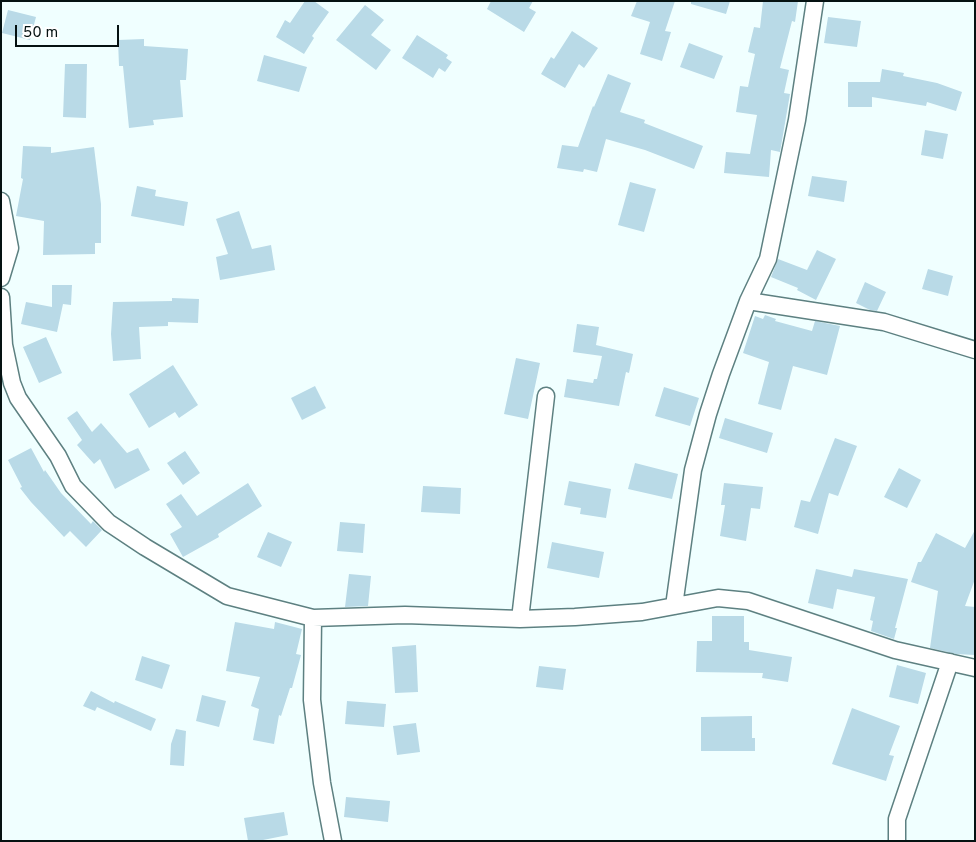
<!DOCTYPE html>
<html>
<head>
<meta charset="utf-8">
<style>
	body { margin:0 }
	#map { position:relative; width:976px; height:842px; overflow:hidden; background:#f0ffff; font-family:Overpass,sans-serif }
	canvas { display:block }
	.frame { position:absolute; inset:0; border:2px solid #051212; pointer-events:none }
	.scale { position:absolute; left:15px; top:25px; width:104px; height:22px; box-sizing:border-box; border:2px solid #051212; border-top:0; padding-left:6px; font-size:15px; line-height:18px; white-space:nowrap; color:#051212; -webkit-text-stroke:4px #fff; paint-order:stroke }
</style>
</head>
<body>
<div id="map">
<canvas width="976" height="842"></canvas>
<div class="frame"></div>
<div class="scale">50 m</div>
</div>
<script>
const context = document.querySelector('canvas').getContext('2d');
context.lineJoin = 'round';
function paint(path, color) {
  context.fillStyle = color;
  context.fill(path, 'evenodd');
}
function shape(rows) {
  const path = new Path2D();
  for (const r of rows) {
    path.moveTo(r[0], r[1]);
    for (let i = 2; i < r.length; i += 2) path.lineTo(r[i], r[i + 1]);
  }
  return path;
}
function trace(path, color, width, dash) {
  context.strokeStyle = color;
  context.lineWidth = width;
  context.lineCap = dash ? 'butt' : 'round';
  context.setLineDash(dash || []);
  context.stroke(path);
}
const building = shape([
	[305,1,314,1,329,12,312,36,314,38,304,54,276,37,285,20,290,23],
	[491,1,533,1,529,8,536,12,524,32,487,9],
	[637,1,675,1,665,31,671,32,662,61,640,54,650,22,631,16],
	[691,1,730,1,726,14,691,4],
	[763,1,798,1,795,22,792,21,780,68,789,70,784,93,790,94,780,152,771,150,769,177,724,173,726,152,750,154,757,115,736,112,740,86,748,87,755,54,748,52,754,27,760,28],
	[365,5,384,20,371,35,391,50,376,70,336,40],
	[8,10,36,17,30,40,2,33],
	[828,17,861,21,857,47,824,43],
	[572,31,598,48,584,68,579,64,565,88,541,74,551,57,554,59],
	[417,35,448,55,446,58,452,62,445,72,439,68,433,78,402,58],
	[144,39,144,46,188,49,186,80,180,80,183,117,153,120,154,125,129,128,123,66,119,66,118,40],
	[689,43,723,56,714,79,680,67],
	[264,55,307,67,299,92,257,81],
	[65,64,87,64,86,118,63,117],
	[882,69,904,73,903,76,937,83,962,92,956,111,927,102,926,106,872,97,872,107,848,107,848,82,880,82],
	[608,74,631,83,620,112,645,120,644,123,703,146,694,169,645,150,606,139,597,172,584,169,583,172,557,168,562,145,578,147,593,106,594,107],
	[925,130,948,134,943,159,921,155],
	[23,146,51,147,51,153,94,147,101,204,101,243,95,243,95,254,43,255,44,221,16,216,23,179,21,178],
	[812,176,847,181,844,202,808,196],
	[630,182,656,189,644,232,618,225],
	[137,186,156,190,155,196,188,202,184,226,131,216],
	[239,211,252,249,271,245,275,270,220,280,216,257,228,254,216,219],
	[817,250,836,259,816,300,797,290,798,288,771,277,778,259,807,270],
	[928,269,953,276,948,296,922,289],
	[865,282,886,292,877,311,870,310,856,303],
	[52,285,72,285,71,305,63,304,57,332,21,324,26,302,52,307],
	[172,298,199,299,198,323,168,322,168,326,139,327,141,359,113,361,111,334,113,302,172,301],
	[765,315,776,319,775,321,812,331,815,321,840,326,827,375,793,366,781,410,758,404,769,362,743,353,755,316,763,319],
	[577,324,599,327,596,345,633,354,629,373,626,372,619,406,564,397,567,379,593,383,594,379,597,379,602,356,573,352],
	[46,337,62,373,39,383,23,347],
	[516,358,540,363,528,419,504,414],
	[173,365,198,405,179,418,175,412,149,428,129,394],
	[315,386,326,408,302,420,291,398],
	[664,387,699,398,690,426,655,416],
	[77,411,92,432,101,423,127,453,138,448,150,470,115,489,100,459,94,464,77,445,82,440,67,418],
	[725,418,773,433,767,453,719,438],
	[835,438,857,446,838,496,829,493,818,534,794,527,801,500,810,502],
	[31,448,44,472,45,470,61,493,91,524,93,521,102,530,86,547,70,531,64,537,31,502,20,488,22,487,8,460],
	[185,451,200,473,183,485,167,463],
	[635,463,678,474,672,499,628,489],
	[899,468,921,480,907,508,884,497],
	[569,481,611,489,606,518,580,514,581,508,564,505],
	[248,483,262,506,218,534,219,537,183,557,170,534,182,527,166,504,181,494,197,516],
	[724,483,763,487,760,509,751,508,746,541,720,536,725,505,721,505],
	[423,486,461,488,460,514,421,512],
	[340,522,365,524,363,553,337,551],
	[975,530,975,579,965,606,975,607,975,655,956,654,930,648,938,591,911,582,918,562,921,562,936,533,965,548],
	[268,532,292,542,281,567,257,557],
	[552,542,604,552,599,578,547,568],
	[816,569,852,577,854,569,908,579,895,628,897,628,894,639,871,631,873,621,870,620,875,597,837,589,833,609,808,603],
	[349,574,371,576,368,606,345,607],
	[712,616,744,616,744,642,749,642,749,650,792,657,788,682,762,678,763,673,696,672,697,641,712,641],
	[235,622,274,629,275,622,302,629,296,654,301,655,292,688,290,688,281,716,279,715,274,744,253,740,259,709,251,706,260,677,226,671],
	[416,645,418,692,395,693,392,647],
	[142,656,170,665,162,689,135,680],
	[897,665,926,673,918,704,889,697],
	[539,666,566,669,563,690,536,687],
	[91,691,114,703,115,701,156,719,151,731,97,707,95,711,83,706],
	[202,695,226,701,219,727,196,721],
	[347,701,386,704,384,727,345,724],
	[852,708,900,726,889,755,894,756,886,781,832,764],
	[752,716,752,738,755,738,755,751,701,751,701,717],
	[416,723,420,752,397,755,393,726],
	[176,729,186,731,184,766,170,765,171,744],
	[346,797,390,801,388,822,344,817],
	[284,812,288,835,258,841,248,841,244,818]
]);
const minor = shape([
	[1,201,10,248,1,278],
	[1,297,4,345,12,383,18,398,58,456,73,486,109,523,145,547,227,596,313,618,405,615,520,619,575,617,642,612,718,598,748,601,895,650,975,668],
	[748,301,884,322,975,350],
	[674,606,693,470,708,414,721,374,748,301,768,259,797,120,815,1],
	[313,618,312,700,322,783,333,841],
	[520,619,546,396],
	[897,841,897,819,950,662]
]);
paint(building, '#b9dae7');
trace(minor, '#5d8081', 19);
trace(minor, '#fff', 16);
</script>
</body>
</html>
